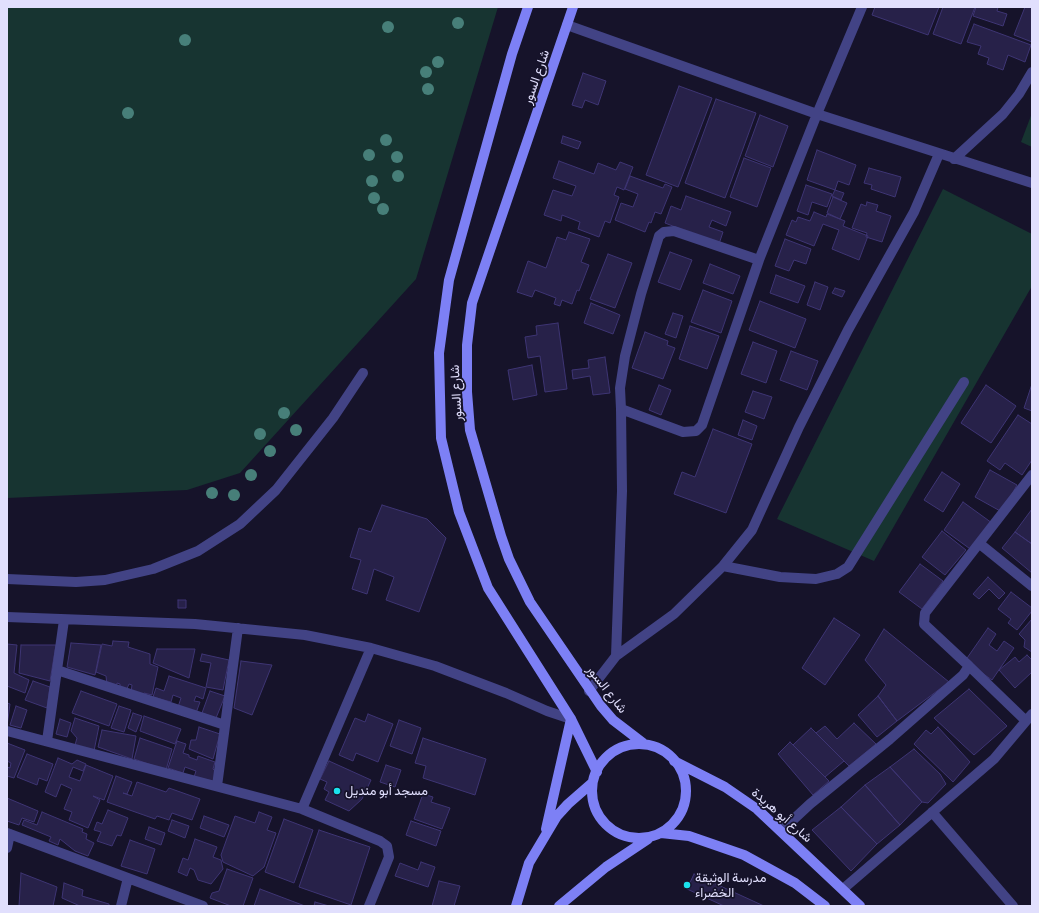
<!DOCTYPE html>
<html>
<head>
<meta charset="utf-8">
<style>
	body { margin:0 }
	#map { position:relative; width:1039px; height:913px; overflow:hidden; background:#16132a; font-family:Barlow,sans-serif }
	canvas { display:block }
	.frame { position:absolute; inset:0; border:8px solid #e1dffd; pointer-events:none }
</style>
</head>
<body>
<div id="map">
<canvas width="1039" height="913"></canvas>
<div class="frame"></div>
</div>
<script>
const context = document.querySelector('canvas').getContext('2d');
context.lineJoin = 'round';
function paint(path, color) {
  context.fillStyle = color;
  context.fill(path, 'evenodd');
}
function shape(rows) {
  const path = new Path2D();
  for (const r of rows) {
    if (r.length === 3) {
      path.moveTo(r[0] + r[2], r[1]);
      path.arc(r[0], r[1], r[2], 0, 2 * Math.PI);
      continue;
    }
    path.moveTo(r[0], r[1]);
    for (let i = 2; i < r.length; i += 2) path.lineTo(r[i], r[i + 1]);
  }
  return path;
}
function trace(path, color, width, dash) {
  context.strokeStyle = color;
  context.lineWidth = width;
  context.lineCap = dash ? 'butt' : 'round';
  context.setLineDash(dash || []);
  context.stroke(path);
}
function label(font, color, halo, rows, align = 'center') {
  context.font = font + ' Barlow,Vazirmatn,sans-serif';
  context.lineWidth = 3.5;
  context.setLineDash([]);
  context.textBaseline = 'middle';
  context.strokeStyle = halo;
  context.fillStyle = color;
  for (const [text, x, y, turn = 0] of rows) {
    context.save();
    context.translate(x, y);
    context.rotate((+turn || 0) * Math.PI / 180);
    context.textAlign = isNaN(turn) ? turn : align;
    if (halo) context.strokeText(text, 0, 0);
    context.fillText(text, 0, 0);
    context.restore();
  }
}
const green = shape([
	[7,7,498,7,416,279,240,473,187,490,7,498],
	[1032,113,1032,147,1021,142],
	[943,189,1032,234,1032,286,874,561,777,519]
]);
const building = shape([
	[875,7,939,7,928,35,872,15,875,7],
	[943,7,975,7,961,44,933,34,943,7],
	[976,7,998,7,997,11,1007,14,1003,26,973,16,976,7],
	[1025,7,1032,7,1032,42,1014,35,1025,7],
	[974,24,1031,45,1025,62,1008,55,1003,70,987,64,989,58,978,54,981,46,967,42,974,24],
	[583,73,606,81,598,105,585,100,582,108,572,105,583,73],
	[679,86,712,98,678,187,646,175,679,86],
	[716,99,756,113,725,198,685,183,716,99],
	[760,115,788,126,773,167,745,156,760,115],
	[563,136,581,142,578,149,561,143,563,136],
	[817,150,856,165,849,185,838,181,835,190,807,180,817,150],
	[744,158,771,168,757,207,730,197,744,158],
	[559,161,594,174,598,163,616,170,620,162,633,167,624,190,617,187,614,195,619,197,610,223,605,221,599,237,578,229,580,222,562,215,561,221,544,215,553,190,572,196,576,186,553,178,559,161],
	[869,168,901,177,895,197,871,189,872,185,864,183,869,168],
	[630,176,663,188,665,184,672,187,661,214,655,212,651,223,649,222,645,232,615,220,621,203,633,207,638,194,625,189,630,176],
	[806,185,832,194,827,207,812,202,808,215,797,211,806,185],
	[835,190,844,193,841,200,832,196,835,190],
	[686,196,731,212,726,226,712,220,709,227,723,232,719,244,665,223,671,206,681,210,686,196],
	[833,197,847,203,840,219,827,213,833,197],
	[867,202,878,205,876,211,891,216,882,242,866,237,867,233,852,228,861,204,866,206,867,202],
	[814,212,826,217,827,214,845,221,843,226,868,236,859,260,832,249,839,230,823,224,814,246,786,235,792,220,796,222,798,217,810,221,814,212],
	[569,232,590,239,581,262,589,265,579,291,577,290,572,304,562,300,560,306,554,304,556,298,535,290,532,297,517,292,528,261,546,268,557,237,566,240,569,232],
	[785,239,811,249,806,264,794,260,789,271,775,266,785,239],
	[670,252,692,260,680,290,658,282,670,252],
	[608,254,632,263,615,308,590,299,608,254],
	[710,264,740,276,733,294,703,283,710,264],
	[776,275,805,286,798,303,770,293,776,275],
	[815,282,828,287,820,310,807,305,815,282],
	[835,288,845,291,842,297,832,293,835,288],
	[703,290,732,301,721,333,691,322,703,290],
	[760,301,806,319,795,348,749,330,760,301],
	[591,303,620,315,613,334,584,323,591,303],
	[673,313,683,316,676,338,665,334,673,313],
	[558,323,567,389,545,392,540,356,528,358,525,337,537,335,536,326,558,323],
	[690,326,719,336,707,369,679,359,690,326],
	[645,332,668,341,667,345,675,348,663,379,632,368,645,332],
	[753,342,777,351,766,383,741,374,753,342],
	[791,351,818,361,807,390,780,380,791,351],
	[605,357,610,393,593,395,590,376,573,379,572,370,589,368,588,360,605,357],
	[532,365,537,395,513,400,508,370,532,365],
	[1032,384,1032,411,1024,408,1032,384],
	[659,385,671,390,661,415,649,410,659,385],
	[986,385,1016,406,991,443,961,423,986,385],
	[753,391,772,397,764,419,745,412,753,391],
	[1018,415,1032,424,1032,460,1022,475,1005,463,1000,470,987,461,1018,415],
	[743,420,757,426,752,440,738,435,743,420],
	[713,429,752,444,726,513,674,494,682,472,695,477,713,429],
	[990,470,1017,485,1002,512,975,497,990,470],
	[942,472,960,484,943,512,924,500,942,472],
	[963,502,992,523,973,551,944,530,963,502],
	[382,505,427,519,446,538,419,612,386,600,394,577,374,569,367,594,352,589,361,560,350,557,359,528,371,532,382,505],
	[1032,509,1032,544,1015,532,1032,509],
	[942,531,966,550,945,575,922,557,942,531],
	[1015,532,1032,544,1032,573,1002,548,1015,532],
	[920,564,943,581,922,609,899,592,920,564],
	[988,577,1005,593,999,599,989,589,979,599,973,594,988,577],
	[1011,592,1032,608,1032,611,1017,630,1008,623,1011,619,998,609,1011,592],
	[178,600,186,600,186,608,178,608,178,600],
	[834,618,860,635,825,685,802,668,834,618],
	[1032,619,1032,652,1024,647,1025,640,1019,634,1032,619],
	[988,628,996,634,989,645,997,651,1004,641,1014,648,992,680,965,661,988,628],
	[884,629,949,682,897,721,878,696,886,685,865,660,884,629],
	[113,641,129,642,128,647,150,654,150,664,158,667,152,695,144,693,143,695,131,692,132,685,129,684,126,691,120,688,120,684,117,683,116,688,107,685,106,676,96,672,102,644,112,646,113,641],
	[71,643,101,645,95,675,67,667,71,643],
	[7,644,17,645,14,673,29,680,25,693,7,686,7,644],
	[21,645,56,645,50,681,19,673,21,645],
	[157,649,195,649,189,678,153,663,157,649],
	[202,654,229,660,223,690,206,687,211,663,200,661,202,654],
	[1027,655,1032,660,1032,672,1015,688,999,670,1015,657,1019,662,1027,655],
	[241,661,272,665,252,715,234,708,241,661],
	[169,676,206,688,203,699,196,696,194,701,200,702,196,713,178,707,181,698,173,695,171,702,153,697,156,688,164,691,169,676],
	[33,681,50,687,47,708,25,700,33,681],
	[969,689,1007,726,974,755,934,718,969,689],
	[81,691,117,704,109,726,72,713,81,691],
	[210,691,225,696,216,718,202,713,210,691],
	[878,696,897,721,877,737,858,715,878,696],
	[7,703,10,704,7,726,7,703],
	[16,706,27,710,21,728,10,725,16,706],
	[119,706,131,710,124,732,111,728,119,706],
	[133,713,142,716,136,732,128,728,133,713],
	[368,714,393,724,378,762,356,753,353,761,339,755,355,718,365,722,368,714],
	[144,716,181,729,175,744,140,731,144,716],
	[75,718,99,726,94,751,75,745,77,738,71,731,75,718],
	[60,719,71,723,67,737,56,734,60,719],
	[399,720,421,728,412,754,390,746,399,720],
	[854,723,876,744,849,766,816,733,825,726,837,739,854,723],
	[199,727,220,734,213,759,189,749,191,740,196,740,199,727],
	[938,727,970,762,953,782,914,744,926,730,931,734,938,727],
	[811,728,844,761,825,777,793,745,811,728],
	[102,730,136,736,132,759,98,747,102,730],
	[140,738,172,749,166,770,134,759,140,738],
	[423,738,486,759,475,795,423,778,426,766,415,763,423,738],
	[177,741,186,744,183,753,189,755,189,757,197,760,198,756,215,762,213,769,216,772,213,782,194,777,196,771,185,767,183,773,168,768,177,741],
	[790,742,829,781,813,795,778,754,790,742],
	[7,743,25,750,14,778,7,776,7,767,10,768,11,763,7,761,7,743],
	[914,749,940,774,946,784,928,803,922,802,890,767,914,749],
	[27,754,53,764,47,781,39,778,37,785,17,777,27,754],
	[58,758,72,764,77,760,86,764,83,771,73,767,69,777,80,781,86,765,113,776,104,800,93,796,100,800,88,828,69,820,72,812,64,809,72,789,61,784,56,797,45,792,58,758],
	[329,761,371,780,362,799,349,811,325,800,329,792,324,789,327,782,320,779,329,761],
	[386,765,401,770,395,787,380,782,386,765],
	[890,767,922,802,900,825,865,785,890,767],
	[116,776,132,782,127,794,123,793,132,796,137,782,166,792,169,788,200,799,192,820,172,813,169,820,157,816,155,819,107,802,116,776],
	[865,785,900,825,877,844,841,807,865,785],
	[423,794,433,797,431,802,450,808,442,829,414,819,423,794],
	[7,798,38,811,34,822,22,818,19,825,7,821,7,798],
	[841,807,877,844,851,871,812,830,841,807],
	[108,810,128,818,121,836,117,835,112,846,97,841,101,832,94,830,97,822,102,824,108,810],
	[42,812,83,829,82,832,87,834,86,839,94,843,88,856,75,851,60,839,58,845,49,841,51,837,22,825,24,820,37,825,42,812],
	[259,812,272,817,267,830,276,833,264,867,253,876,223,862,221,855,235,816,255,823,259,812],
	[204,816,229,825,224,837,200,828,204,816],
	[284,819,313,830,294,883,265,872,284,819],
	[172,820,189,826,185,838,168,831,172,820],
	[411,821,441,831,436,846,406,835,411,821],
	[149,827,165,833,161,845,145,839,149,827],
	[319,830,370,847,351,905,299,887,319,830],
	[195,839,217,847,213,857,221,860,223,869,211,884,198,880,194,870,190,868,187,876,178,872,183,858,188,860,195,839],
	[130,840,155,849,147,874,121,866,130,840],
	[421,862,435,867,428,887,395,876,400,863,418,870,421,862],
	[227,869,253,878,243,906,231,906,210,898,212,893,219,891,227,869],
	[21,873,57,887,53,906,19,906,21,873],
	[694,874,764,906,724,906,687,889,694,874],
	[439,881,460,886,454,906,432,906,439,881],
	[64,883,83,890,82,896,109,904,109,906,80,906,62,898,64,883],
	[260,889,305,906,254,906,260,889],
	[315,902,329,906,314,906,315,902]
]);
const lane = shape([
	[7,579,76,582,105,580,153,569,198,551,240,524,276,490,333,418,363,373]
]);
const street = shape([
	[567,25,817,114,1032,183],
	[954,159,1003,114,1019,94,1032,72],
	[759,260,674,231,664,232,659,236,641,294,625,356,620,388,621,409,683,432,696,431,702,425,759,260,817,114,862,7],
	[980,544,1032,586],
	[723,566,780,577,816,579,837,574,848,567,964,382],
	[7,617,195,624,305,635,371,648,435,666,506,693,547,711,571,719],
	[616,656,674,614,723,566,752,530,799,427,848,330,914,212,939,154],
	[969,666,924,624,925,613,1032,475],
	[57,670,225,725],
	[589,691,616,656,622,491,621,409],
	[7,731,302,809,380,841,387,846,389,857,369,906],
	[47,741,64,620],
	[217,786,238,628],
	[302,809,371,648],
	[932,812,1013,906],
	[781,831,810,804,890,739,963,675,969,666,1026,721,1032,714],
	[7,833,203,906],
	[7,848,10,834],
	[843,889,994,759,1026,721],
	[121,906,128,878]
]);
const secondary = shape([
	[528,7,512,54,449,280,439,353,441,438,459,512,488,588,571,719,597,772],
	[573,7,472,303,467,345,467,392,470,430,501,536,509,559,530,602,601,706,613,720,643,743],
	[639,791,47],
	[674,761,725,787,757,809,860,906],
	[546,829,571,719],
	[661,833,689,836,744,855,795,883,825,906],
	[516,906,529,863,557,816,568,804,592,783],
	[559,906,606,867,648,839]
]);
const trees = [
	[458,23],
	[388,27],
	[185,40],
	[438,62],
	[426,72],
	[428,89],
	[128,113],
	[386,140],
	[369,155],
	[397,157],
	[398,176],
	[372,181],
	[374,198],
	[383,209],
	[284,413],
	[296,430],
	[260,434],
	[270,451],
	[251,475],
	[212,493],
	[234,495]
];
const markers = [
	[337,791,4,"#1ae2ed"],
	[687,885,4,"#1ae2ed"]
];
const streetNames = [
	["شارع السور",536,77,-71],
	["شارع السور",456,393,-93],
	["شارع السور",607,689,52],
	["شارع أبو هريدة",782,815,41]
];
const poiNames = [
	["مسجد أبو منديل",345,791],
	["مدرسة الوثيقة",695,878],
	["الخضراء",695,893]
];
paint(green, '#173431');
paint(building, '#272149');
trace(building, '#3e3574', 1);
trace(lane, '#424385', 10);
trace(street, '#424385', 10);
trace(secondary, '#7d80f5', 10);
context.fillStyle = '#477f79';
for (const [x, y] of trees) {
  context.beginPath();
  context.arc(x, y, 6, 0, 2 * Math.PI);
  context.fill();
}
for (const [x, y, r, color] of markers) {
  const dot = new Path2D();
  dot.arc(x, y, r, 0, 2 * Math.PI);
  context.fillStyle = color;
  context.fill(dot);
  trace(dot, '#16132a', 1.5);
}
label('13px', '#e1dffd', '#16132a', streetNames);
label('13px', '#e1dffd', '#16132a', poiNames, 'left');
</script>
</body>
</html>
